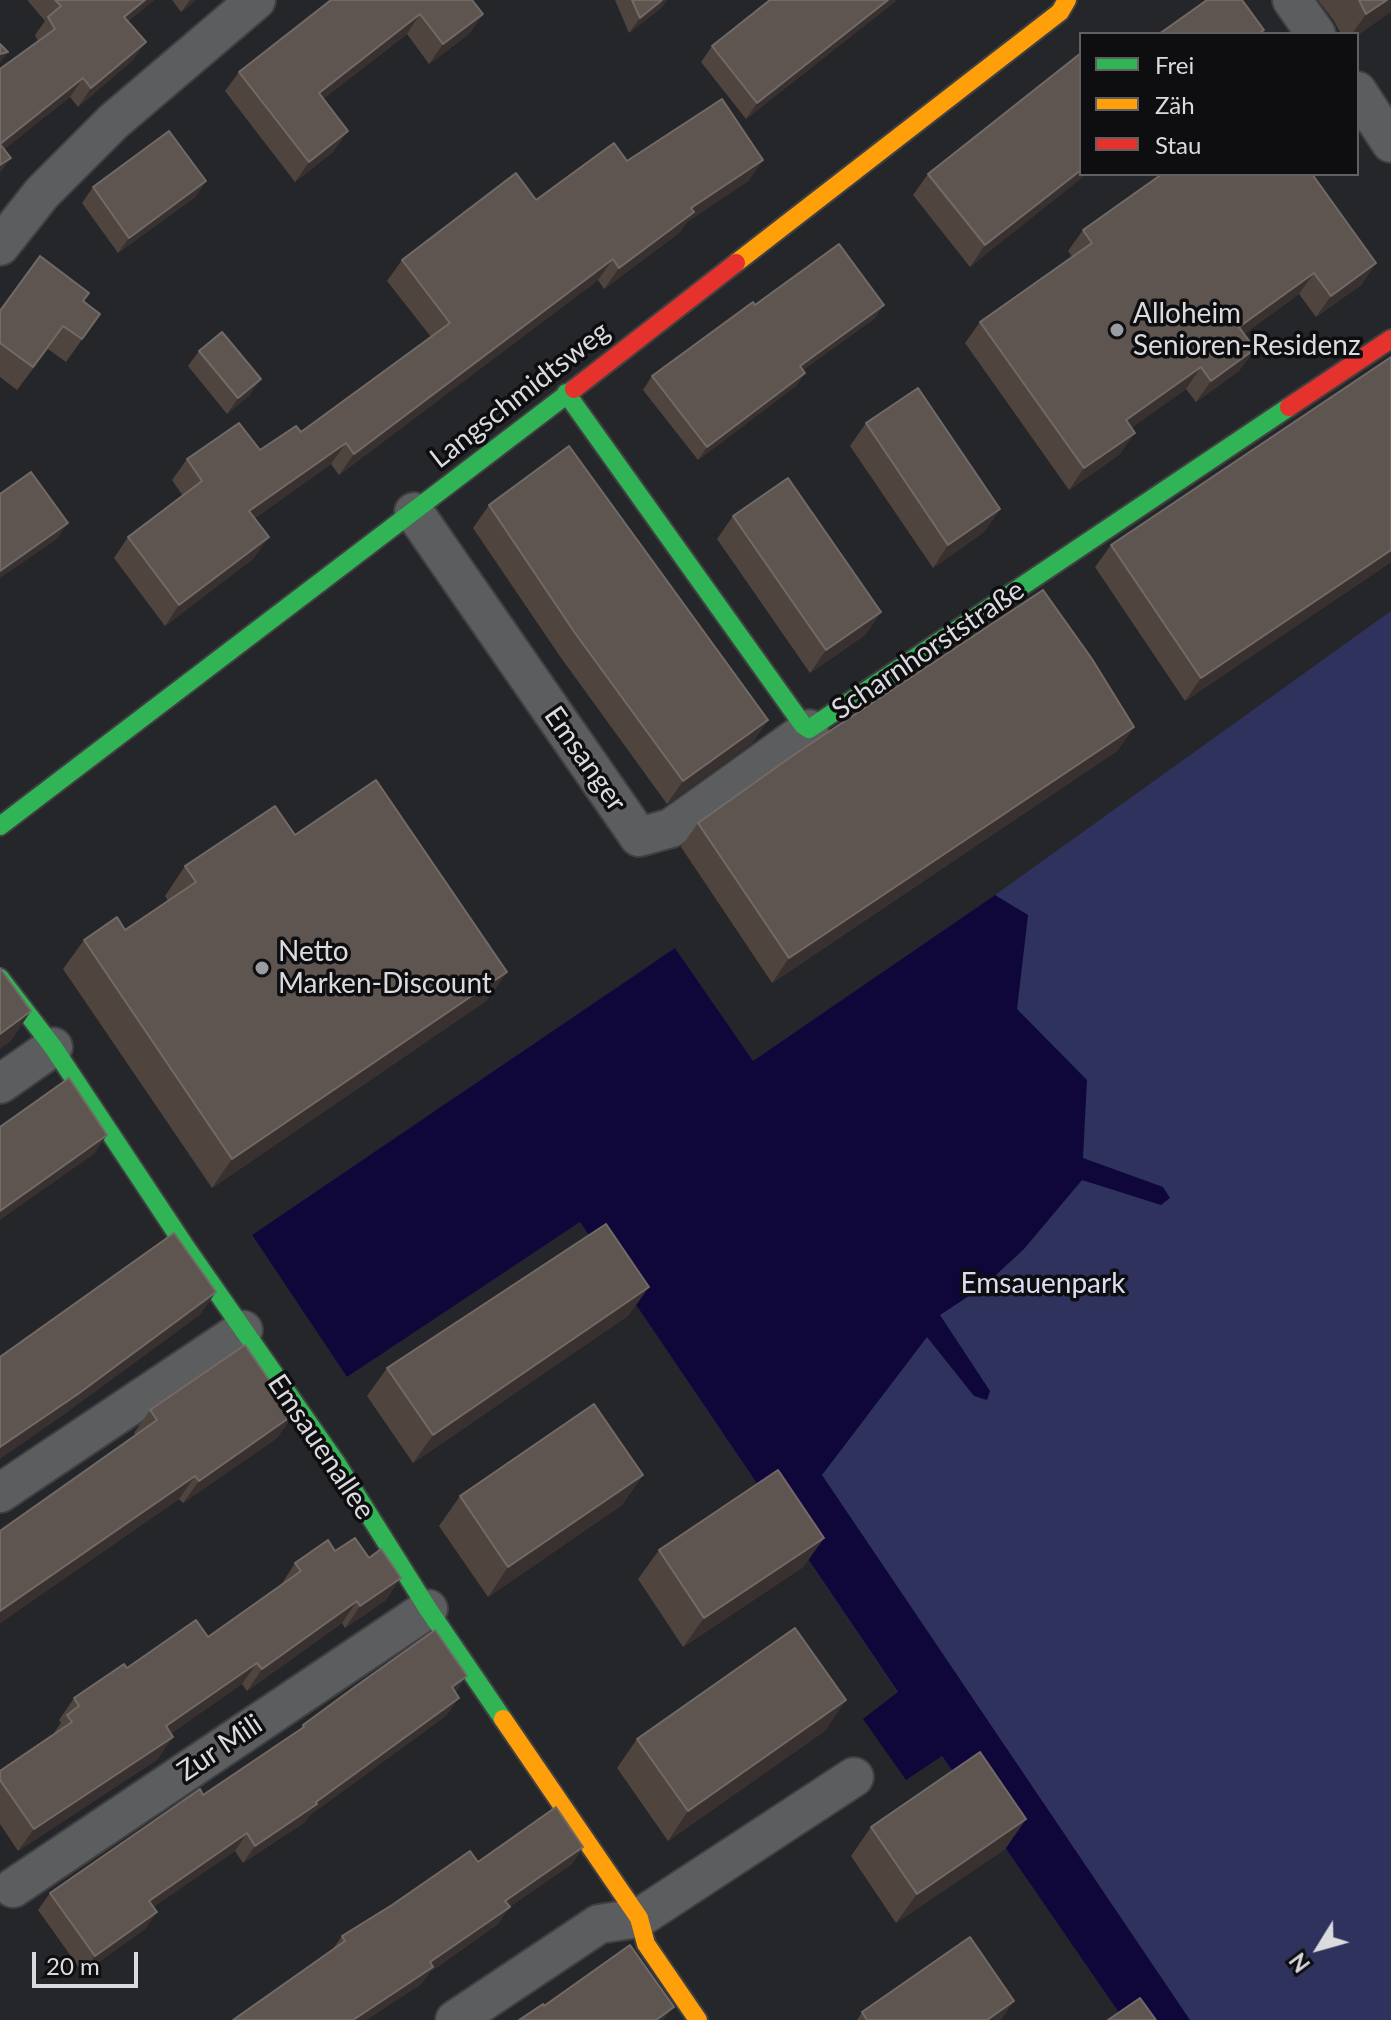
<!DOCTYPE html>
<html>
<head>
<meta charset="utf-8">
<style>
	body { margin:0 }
	#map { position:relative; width:1391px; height:2020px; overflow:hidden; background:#252629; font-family:Lato,sans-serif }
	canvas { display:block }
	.legend { position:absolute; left:1079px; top:32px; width:280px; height:144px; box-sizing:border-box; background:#0e0e10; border:2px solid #606063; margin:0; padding:10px 14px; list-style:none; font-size:24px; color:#dbdbdf }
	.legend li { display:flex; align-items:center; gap:16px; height:40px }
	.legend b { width:40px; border:2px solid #606063 }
	.north { position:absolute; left:1279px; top:1908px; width:80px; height:80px; -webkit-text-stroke:6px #0e0e10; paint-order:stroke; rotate:233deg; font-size:22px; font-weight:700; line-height:32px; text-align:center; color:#dbdbdf }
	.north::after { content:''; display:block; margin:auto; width:28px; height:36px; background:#dbdbdf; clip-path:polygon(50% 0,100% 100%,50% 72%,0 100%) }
	.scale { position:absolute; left:32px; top:1952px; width:106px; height:36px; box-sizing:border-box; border:4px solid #dbdbdf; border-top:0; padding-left:10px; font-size:24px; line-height:28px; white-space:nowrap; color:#dbdbdf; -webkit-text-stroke:6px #0e0e10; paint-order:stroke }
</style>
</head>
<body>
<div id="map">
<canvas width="1391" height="2020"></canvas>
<ul class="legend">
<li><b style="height:10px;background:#30b455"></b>Frei</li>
<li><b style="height:10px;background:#ff9f0a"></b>Zäh</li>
<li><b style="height:10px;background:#e5322d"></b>Stau</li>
</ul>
<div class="north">N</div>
<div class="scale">20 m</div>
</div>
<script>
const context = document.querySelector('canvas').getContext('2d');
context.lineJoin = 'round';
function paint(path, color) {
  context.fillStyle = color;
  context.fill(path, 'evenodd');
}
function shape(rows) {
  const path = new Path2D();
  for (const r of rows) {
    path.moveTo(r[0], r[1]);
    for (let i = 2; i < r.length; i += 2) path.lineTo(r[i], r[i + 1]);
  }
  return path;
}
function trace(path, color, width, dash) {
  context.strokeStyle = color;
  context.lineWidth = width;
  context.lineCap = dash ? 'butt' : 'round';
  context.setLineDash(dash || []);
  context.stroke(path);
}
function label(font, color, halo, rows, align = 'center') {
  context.font = font + ' Lato,sans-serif';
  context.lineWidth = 7;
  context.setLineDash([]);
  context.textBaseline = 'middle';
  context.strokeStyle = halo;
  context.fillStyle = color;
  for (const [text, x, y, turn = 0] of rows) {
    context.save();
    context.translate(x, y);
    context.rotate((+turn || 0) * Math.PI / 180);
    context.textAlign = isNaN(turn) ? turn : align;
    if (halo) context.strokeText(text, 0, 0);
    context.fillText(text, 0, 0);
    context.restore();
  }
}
const green = shape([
	[1391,611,1391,2020,1124,2020,898,1693,580,1222,347,1377,252,1235,675,948,753,1061,995,895]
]);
const water = shape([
	[995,895,1028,915,1017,1009,1087,1080,1083,1158,1163,1187,1170,1198,1161,1205,1082,1180,1024,1249,984,1286,940,1315,990,1391,987,1400,974,1396,927,1337,822,1475,1190,2020,1124,2020,942,1756,906,1780,863,1719,898,1692,580,1222,347,1377,252,1235,675,948,753,1061]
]);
const street = shape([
	[1292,0,1316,34],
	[1357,91,1391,143],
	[0,246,42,193,114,121,256,0],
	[414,512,639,837,671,828,809,729],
	[0,1084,53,1047],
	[0,1493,243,1330],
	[13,1888,428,1609],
	[455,2020,599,1924,639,1918,854,1777]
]);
const fast = shape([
	[566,393,803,725,809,729,1289,407],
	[0,826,574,389],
	[0,978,53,1047,187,1249,337,1464,428,1609,503,1719]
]);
const slow = shape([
	[736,263,1060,12,1067,0],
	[503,1719,639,1918,646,1944,698,2020]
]);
const jam = shape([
	[574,389,736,263],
	[1289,407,1391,339]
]);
const wall = shape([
	[28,0,154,0,128,21,133,60,78,107,70,97,4,149,0,69,38,41,35,35,45,21,28,1],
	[172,0,196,0,181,12],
	[331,0,483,14,469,34,429,64,407,34,323,99,334,151,295,182,225,91,239,72],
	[615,0,667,0,662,7,629,33],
	[770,0,897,0,746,119,701,62,712,46],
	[1318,0,1391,0,1357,34,1341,34,1334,21],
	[763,160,748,181,687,222,679,233,604,289,598,280,339,475,331,464,255,518,254,558,165,626,114,558,128,537,183,496,172,480,187,459,260,450,301,432,431,337,387,281,402,260,536,200,627,161],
	[928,174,1081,174,970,267,913,195],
	[206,181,195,197,118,253,82,203,93,187],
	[1083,230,1376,263,1361,285,1316,317,1299,294,1244,334,1240,370,1196,402,1186,389,1131,428,1120,454,1069,490,965,343,980,322,1072,257,1068,251],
	[83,301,100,314,66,362,48,349,17,390,0,377,0,311],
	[755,305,875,318,803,370,805,373,796,386,698,460,643,390,652,376],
	[199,351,250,395,227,414,188,366],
	[866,423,1000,509,984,532,933,568,850,446],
	[489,505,768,720,752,743,667,804,559,655,473,528],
	[733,516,881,612,865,635,810,673,717,539],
	[1111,545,1391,562,1185,701,1095,567],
	[1134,727,1117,751,772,983,681,847,698,823],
	[295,835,507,972,486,1001,212,1188,63,969,84,940,125,930,168,901,165,896,185,866],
	[629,1315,413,1463,367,1396,387,1368],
	[150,1410,293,1415,277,1438,183,1503,179,1499,0,1623,0,1531,135,1435,134,1433],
	[643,1475,622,1505,488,1597,439,1526,460,1496],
	[824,1538,803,1567,683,1647,638,1579,659,1550],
	[335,1551,386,1600,345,1628,342,1623,247,1691,242,1684,171,1733,158,1759,18,1851,0,1824,0,1771,53,1734,61,1723,59,1720,74,1698,127,1668,208,1637,281,1585,295,1563],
	[456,1692,447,1715,310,1815,305,1822,243,1863,235,1851,153,1907,157,1912,145,1929,83,1973,38,1910,50,1893,203,1795,300,1730,303,1725],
	[826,1730,668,1841,617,1768,637,1739],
	[1026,1819,1005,1849,896,1923,851,1856,871,1827],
	[583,1847,572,1864,509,1907,498,1924,430,1972,421,1984,366,2020,233,2020,332,1950,342,1936,478,1862],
	[862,2012,1001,2020,857,2020]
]);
const shadedWall = shape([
	[145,0,154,0,111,35,124,17],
	[190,0,196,0,181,12],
	[662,0,667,0,662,7,629,33,640,18],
	[888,0,897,0,746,119,757,103],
	[1387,0,1391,0,1391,12,1357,36,1357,34,1352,34,1366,14],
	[420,14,407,34,305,113,319,93],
	[483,14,469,34,429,64,443,44],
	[146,42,133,60,78,107,91,88],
	[8,52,0,63,0,54],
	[83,78,70,97,0,153,0,145],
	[348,131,334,151,295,182,309,162],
	[11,158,0,173,0,165],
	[763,160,748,181,687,222,679,233,604,289,619,268,691,208],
	[1081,170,1081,174,1087,174,970,267,985,245],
	[206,181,195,197,118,253,129,238],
	[613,259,598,280,339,475,354,454],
	[1376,263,1361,285,1316,317,1331,296],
	[1314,273,1299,294,1224,348,1239,327],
	[884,305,875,318,791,379,800,366],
	[1255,349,1240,370,1196,402,1211,381],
	[1201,367,1186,389,1112,442,1126,420],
	[805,373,796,386,698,460,707,447],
	[261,379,250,395,227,414,238,398],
	[1135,433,1120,454,1069,490,1084,468],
	[346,443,331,464,235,532,249,511],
	[1000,509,984,532,933,568,948,545],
	[68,523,57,539,0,578,0,571],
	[269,537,254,558,165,626,179,605],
	[1391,550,1391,562,1185,701,1201,678],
	[881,612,865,635,810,673,826,650],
	[768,720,752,743,667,804,683,781],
	[1134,727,1117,751,772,983,789,958],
	[507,972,486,1001,212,1188,232,1159],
	[31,1011,11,1041,0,1049,0,1034],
	[107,1135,94,1154,0,1220,0,1211],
	[649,1287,629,1315,413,1463,433,1435],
	[216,1292,200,1315,62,1416,0,1459,0,1447],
	[293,1415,277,1438,183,1503,199,1481],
	[643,1475,622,1505,488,1597,508,1567],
	[195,1476,179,1499,0,1623,0,1611],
	[824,1538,803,1567,683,1647,704,1618],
	[401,1578,386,1600,345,1628,360,1606],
	[357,1601,342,1623,247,1691,262,1669],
	[257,1663,242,1684,151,1748,166,1726],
	[467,1676,455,1693,452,1687],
	[459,1698,447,1715,310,1815,305,1822,243,1863,255,1846],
	[846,1700,826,1730,668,1841,688,1811],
	[173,1737,158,1759,18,1851,34,1829],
	[1026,1819,1005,1849,896,1923,917,1894],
	[247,1833,235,1851,137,1918,149,1901],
	[583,1847,572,1864,494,1918,505,1901],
	[510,1907,498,1924,430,1972,421,1984,366,2020,353,2020,430,1962],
	[157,1912,145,1929,83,1973,95,1956],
	[1014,2001,1001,2020,987,2020],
	[674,2007,663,2020,656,2020]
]);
const building = shape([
	[55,0,145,0,124,17,146,42,91,88,83,78,0,144,11,158,0,165,0,69,55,29,48,17,61,6,55,0],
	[331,0,472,0,483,14,443,44,420,14,319,93,348,131,309,162,239,72,331,0],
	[632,0,662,0,640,18,632,0],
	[770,0,888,0,757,103,712,46,770,0],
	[1207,0,1242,0,1264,30,1258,34,1159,34,1207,0],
	[1359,0,1387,0,1366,14,1359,0],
	[0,44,8,52,0,54,0,44],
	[1081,53,1081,170,985,245,928,174,1081,53],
	[722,99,763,160,691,208,694,212,619,268,613,259,354,454,346,443,249,511,269,537,179,605,128,537,202,481,187,459,239,423,260,450,296,426,301,432,450,323,402,260,516,173,536,200,614,143,627,161,722,99],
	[169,131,206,181,129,238,93,187,169,131],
	[1162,174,1312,174,1376,263,1331,296,1314,273,1239,327,1255,349,1211,381,1201,367,1126,420,1135,433,1084,468,980,322,1092,243,1083,230,1162,174],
	[839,244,884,305,800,366,805,373,707,447,652,376,753,302,755,305,839,244],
	[40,256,89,293,83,301,100,314,82,339,63,326,33,367,0,343,0,311,40,256],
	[222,332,261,379,238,398,199,351,222,332],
	[1391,357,1391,550,1201,678,1111,545,1391,357],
	[918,388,1000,509,948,545,866,423,918,388],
	[569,446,768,720,683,781,575,633,489,505,569,446],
	[31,472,68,523,0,571,0,494,31,472],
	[788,478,881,612,826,650,733,516,788,478],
	[1043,590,1092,659,1134,727,789,958,698,823,795,754,1043,590],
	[376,780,507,972,232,1159,84,940,117,917,125,930,196,882,185,866,275,806,295,835,376,780],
	[0,968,31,1011,0,1034,0,968],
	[69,1078,107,1135,0,1211,0,1127,69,1078],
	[606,1224,649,1287,433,1435,387,1368,606,1224],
	[174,1233,216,1292,78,1394,0,1447,0,1357,174,1233],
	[245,1345,293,1415,199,1481,195,1476,0,1611,0,1531,157,1420,150,1410,245,1345],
	[594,1404,643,1475,508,1567,460,1496,594,1404],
	[778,1470,824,1538,704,1618,659,1550,778,1470],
	[355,1538,369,1558,381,1549,401,1578,360,1606,357,1601,262,1669,257,1663,166,1726,173,1737,34,1829,0,1780,0,1771,72,1722,67,1715,79,1706,74,1698,124,1664,127,1668,196,1620,208,1637,301,1571,295,1563,328,1540,335,1551,355,1538],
	[795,1628,846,1700,688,1811,637,1739,795,1628],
	[435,1630,467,1676,452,1687,459,1698,316,1802,317,1804,255,1846,247,1833,149,1901,157,1912,95,1956,50,1893,200,1789,203,1795,304,1727,303,1725,356,1686,435,1630],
	[980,1752,1026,1819,917,1894,871,1827,980,1752],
	[556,1807,583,1847,505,1901,510,1907,430,1962,433,1967,353,2020,233,2020,345,1941,342,1936,392,1905,470,1851,478,1862,556,1807],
	[970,1937,1014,2001,987,2020,867,2020,862,2012,970,1937],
	[630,1945,674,2007,656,2020,519,2020,543,2004,544,2006,630,1945],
	[1140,1998,1156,2020,1108,2020,1140,1998]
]);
const markers = [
	[1117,330,8,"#9b9c9f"],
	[262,968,8,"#9b9c9f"]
];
const poiNames = [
	["Alloheim",1133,314],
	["Senioren-Residenz",1133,346],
	["Netto",278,952],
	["Marken-Discount",278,984]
];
const streetNames = [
	["Langschmidtsweg",520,395,-38],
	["Scharnhorststraße",928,650,-34],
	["Emsanger",585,759,55],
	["Emsauenallee",321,1447,56],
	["Zur Mili",220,1748,-34]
];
const parkNames = [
	["Emsauenpark",1043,1284]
];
paint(green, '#2f325c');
paint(water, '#0f073a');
trace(street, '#404043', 42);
trace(fast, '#404043', 22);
trace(slow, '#404043', 22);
trace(jam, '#404043', 22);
trace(street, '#5c5d5f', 38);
trace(fast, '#30b455', 18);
trace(slow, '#ff9f0a', 18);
trace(jam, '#e5322d', 18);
paint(wall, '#50443f');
paint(shadedWall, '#38312f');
paint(building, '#5e5550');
trace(building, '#726a67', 2);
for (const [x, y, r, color] of markers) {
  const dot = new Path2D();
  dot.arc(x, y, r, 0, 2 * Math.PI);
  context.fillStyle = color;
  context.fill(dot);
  trace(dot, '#0e0e10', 3);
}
label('28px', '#dbdbdf', '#0e0e10', poiNames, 'left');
label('28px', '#dbdbdf', '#0e0e10', streetNames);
label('28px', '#dadef5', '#0e0e10', parkNames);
</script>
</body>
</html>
